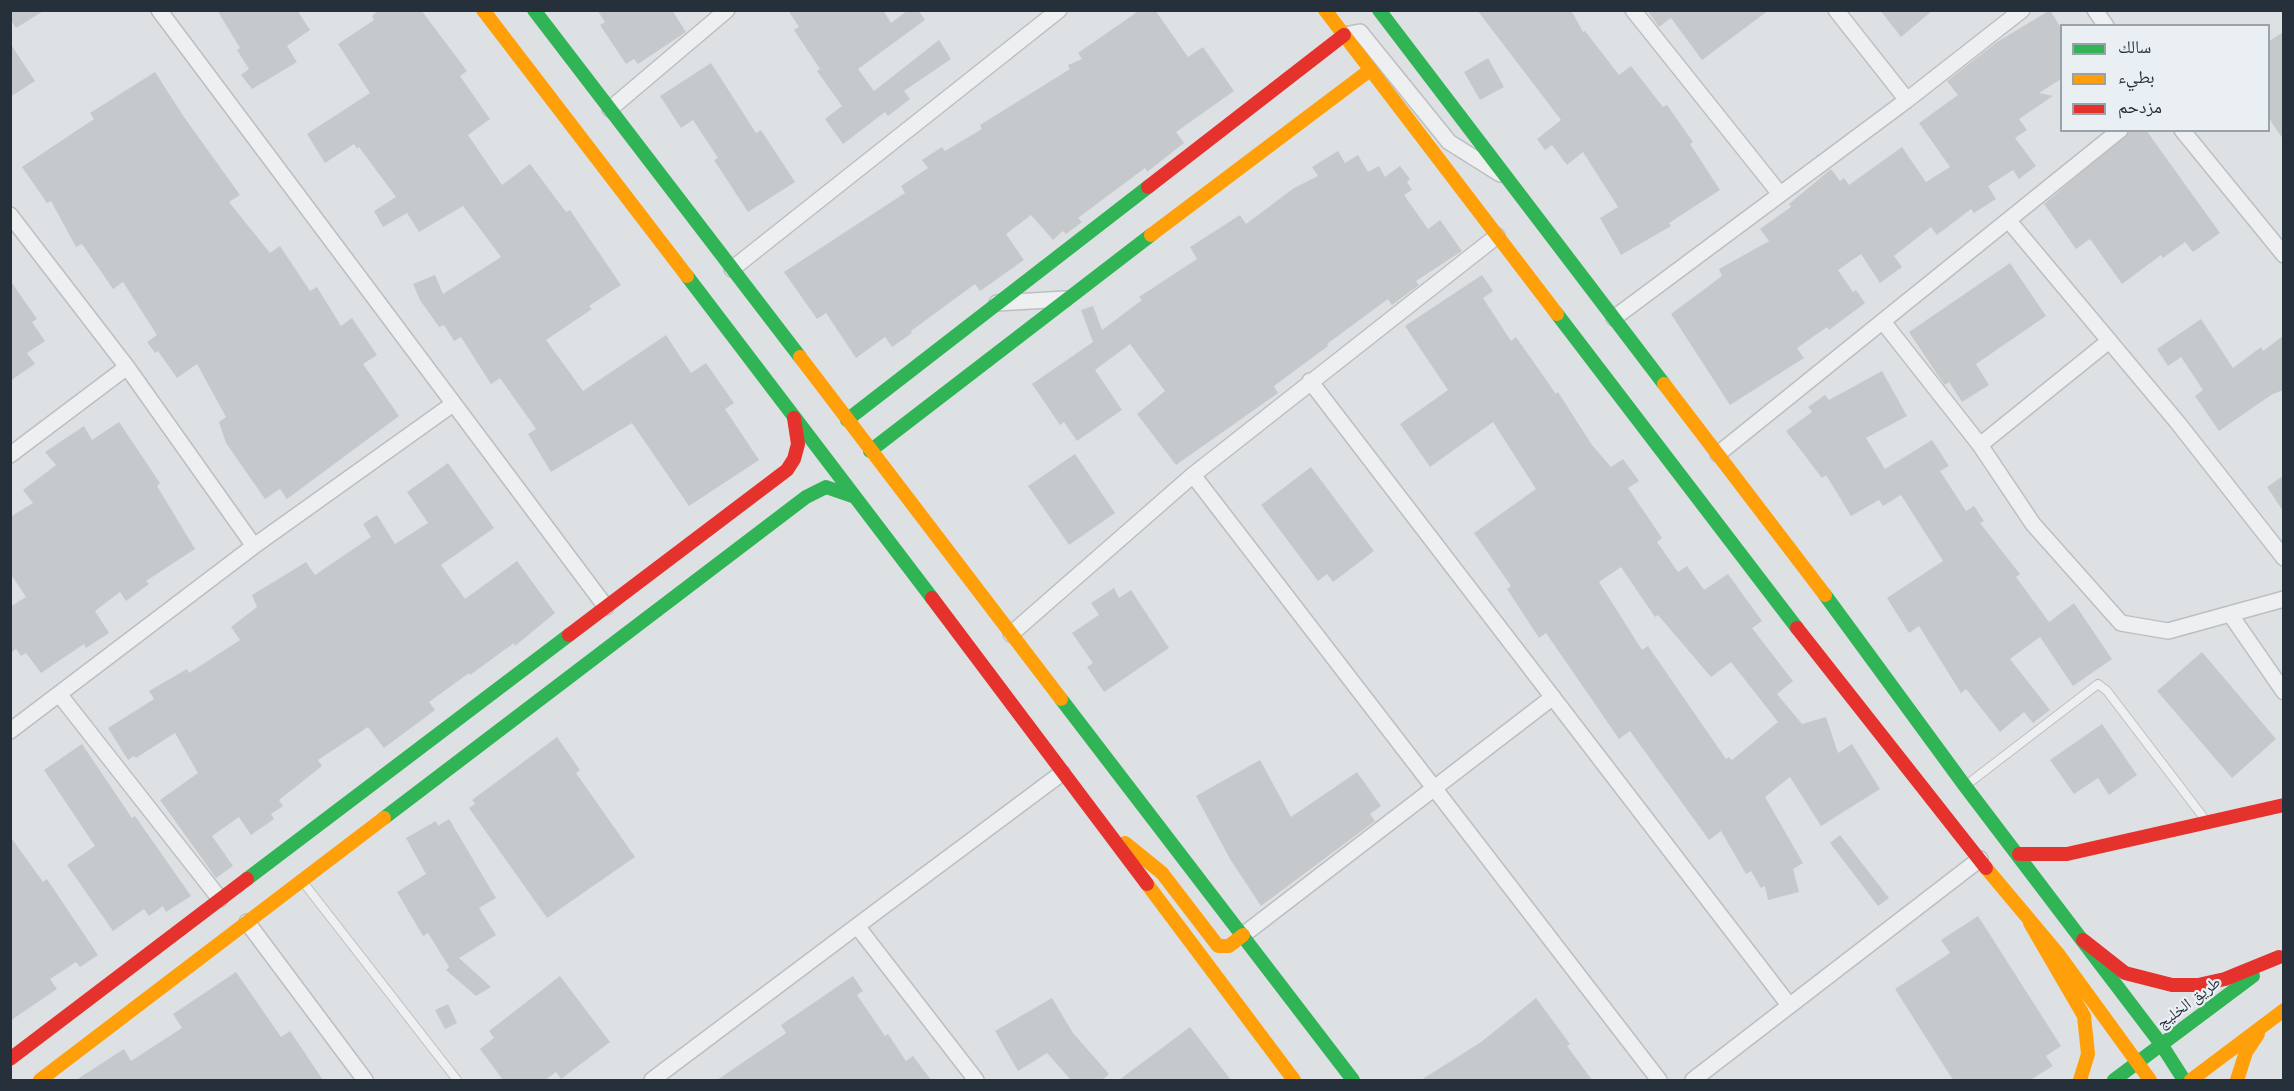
<!DOCTYPE html>
<html>
<head>
<meta charset="utf-8">
<style>
	body { margin:0 }
	#map { position:relative; width:2294px; height:1091px; overflow:hidden; background:#dee1e3; font-family:"Noto Sans","Noto Naskh Arabic",sans-serif }
	canvas { display:block }
	.frame { position:absolute; inset:0; border:12px solid #25303b; pointer-events:none }
	.legend { position:absolute; left:2060px; top:24px; width:210px; height:108px; box-sizing:border-box; background:#eaeff4; border:2px solid #9ba3aa; margin:0; padding:8px 10px; list-style:none; font-size:18px; color:#25303b }
	.legend li { display:flex; align-items:center; gap:12px; height:30px }
	.legend b { width:30px; border:2px solid #9ba3aa }
</style>
</head>
<body>
<div id="map">
<canvas width="2294" height="1091"></canvas>
<div class="frame"></div>
<ul class="legend">
<li><b style="height:8px;background:#30b455"></b>سالك</li>
<li><b style="height:8px;background:#ff9f0a"></b>بطيء</li>
<li><b style="height:8px;background:#e5322d"></b>مزدحم</li>
</ul>
</div>
<script>
const context = document.querySelector('canvas').getContext('2d');
context.lineJoin = 'round';
function paint(path, color) {
  context.fillStyle = color;
  context.fill(path, 'evenodd');
}
function shape(rows) {
  const path = new Path2D();
  for (const r of rows) {
    path.moveTo(r[0], r[1]);
    for (let i = 2; i < r.length; i += 2) path.lineTo(r[i], r[i + 1]);
  }
  return path;
}
function trace(path, color, width, dash) {
  context.strokeStyle = color;
  context.lineWidth = width;
  context.lineCap = dash ? 'butt' : 'round';
  context.setLineDash(dash || []);
  context.stroke(path);
}
function label(font, color, halo, rows, align = 'center') {
  context.font = font + ' "Noto Sans","Noto Naskh Arabic",sans-serif';
  context.lineWidth = 4.5;
  context.setLineDash([]);
  context.textBaseline = 'middle';
  context.strokeStyle = halo;
  context.fillStyle = color;
  for (const [text, x, y, turn = 0] of rows) {
    context.save();
    context.translate(x, y);
    context.rotate((+turn || 0) * Math.PI / 180);
    context.textAlign = isNaN(turn) ? turn : align;
    if (halo) context.strokeText(text, 0, 0);
    context.fillText(text, 0, 0);
    context.restore();
  }
}
const building = shape([
	[10,10,45,10,16,28,10,19],
	[217,10,297,10,310,30,287,46,297,62,252,89,241,75,249,69,237,50,240,48],
	[379,10,421,10,467,71,460,76,490,119,468,135,502,185,530,164,566,212,570,210,621,285,589,306,592,309,546,340,583,391,666,335,691,373,706,363,734,403,725,409,759,460,689,506,632,423,551,472,528,434,536,429,500,378,491,384,461,337,454,341,444,325,439,327,420,300,413,284,435,275,443,294,501,257,463,206,419,232,407,213,383,227,374,211,396,197,359,147,357,149,354,144,325,163,307,134,370,93,338,44,374,20,372,16],
	[597,10,672,10,686,32,638,64,634,59,626,64,600,25,605,22],
	[788,10,883,10,891,23,908,10,918,10,925,20,858,69,874,91,939,40,951,59,904,91,910,99,888,116,885,112,843,144,825,119,842,106,817,71,820,69,794,30,799,27],
	[1140,10,1155,10,1188,57,1203,47,1234,91,1176,132,1184,143,1147,172,1145,168,1078,218,1082,222,1066,234,1063,231,1053,240,1031,215,1006,234,1024,260,980,291,975,284,911,331,912,333,892,347,885,337,856,358,826,313,817,319,784,272,905,193,901,186,928,168,922,160,942,147,945,151,982,129,980,125,1070,69,1068,65,1082,59,1078,53],
	[1477,10,1571,10,1583,32,1585,31,1619,75,1631,66,1663,107,1667,105,1693,142,1690,144,1720,190,1669,223,1671,226,1621,255,1600,218,1618,207,1583,152,1567,165,1552,145,1545,150,1537,139,1561,120],
	[1647,10,1769,10,1702,60,1671,18,1659,27],
	[1880,10,1933,10,1901,37],
	[2050,10,2061,28,2061,79,2039,93,2053,96,2019,119,2027,130,2015,138,2036,166,2019,179,2013,170,1988,186,1996,199,1974,213,1971,209,1937,235,1931,227,1894,256,1902,267,1880,283,1861,254,1838,270,1853,292,1856,290,1865,303,1829,330,1827,327,1797,348,1804,358,1730,405,1671,314,1722,276,1719,269,1769,241,1760,229,1791,207,1789,204,1831,169,1840,181,1844,178,1849,185,1902,147,1926,182,1950,167,1919,123,1958,95,1947,81,1997,42],
	[2283,32,2283,139,2268,117,2268,42],
	[10,43,35,81,10,97],
	[1488,58,1504,87,1480,100,1464,72],
	[711,63,756,133,761,130,795,182,748,212,714,160,718,158,693,120,681,128,660,96],
	[155,72,184,117,240,195,229,202,270,253,280,246,310,291,317,287,341,326,352,318,377,355,363,364,399,416,287,499,280,489,265,499,226,443,219,422,226,417,197,364,177,378,158,351,155,353,147,342,157,335,123,282,113,289,82,244,76,247,51,201,47,203,22,167,94,119,90,113],
	[2132,130,2146,130,2220,233,2193,252,2185,242,2163,258,2161,255,2122,284,2090,239,2076,249,2044,204],
	[1338,151,1345,163,1358,155,1368,172,1379,166,1385,177,1400,166,1410,179,1407,182,1412,190,1404,195,1428,229,1440,220,1462,251,1416,281,1419,285,1392,305,1388,299,1327,344,1328,346,1274,386,1278,393,1176,465,1137,414,1165,391,1130,344,1095,370,1122,410,1077,441,1064,422,1060,425,1032,384,1093,342,1081,310,1093,306,1102,330,1142,300,1139,297,1197,259,1190,247,1240,215,1246,224,1294,188,1318,176,1312,167],
	[2010,263,2046,316,1976,364,1989,385,1962,402,1949,382,1945,385,1939,377,1909,332],
	[1482,275,1493,291,1483,298,1511,341,1516,337,1556,394,1558,392,1592,445,1611,467,1623,459,1639,481,1628,488,1662,538,1657,542,1678,572,1687,566,1704,590,1728,574,1762,621,1752,628,1793,681,1777,694,1802,724,1826,717,1838,753,1852,744,1880,789,1821,826,1790,777,1765,797,1803,863,1793,869,1799,892,1768,900,1765,886,1761,888,1751,871,1746,874,1721,831,1709,840,1630,731,1619,739,1546,633,1539,638,1507,589,1511,586,1474,533,1536,489,1493,422,1430,467,1400,424,1448,390,1405,326],
	[1621,567,1655,617,1658,615,1711,677,1731,662,1778,722,1732,760,1729,757,1726,759,1648,646,1642,650,1599,582],
	[10,280,37,319,32,322,45,341,27,353,35,364,10,381],
	[2201,319,2233,368,2261,347,2263,351,2283,336,2283,390,2271,395,2219,431,2195,396,2203,390,2181,357,2168,366,2157,349],
	[1882,371,1907,416,1866,438,1885,469,1932,440,1949,466,1940,471,1966,511,1974,506,1984,521,1980,523,2020,574,2016,577,2049,622,2074,603,2112,659,2073,686,2040,637,2010,659,2050,710,2033,723,2024,712,2000,732,1966,689,1961,693,1919,626,1909,633,1887,598,1943,561,1901,495,1883,506,1879,500,1851,516,1826,475,1822,478,1786,431,1812,412,1808,407,1825,395,1829,400],
	[119,422,160,483,157,486,195,549,146,581,149,584,126,601,120,592,95,611,109,633,86,648,84,644,41,673,26,653,21,656,16,649,10,653,10,607,26,597,10,573,10,517,33,503,23,490,56,465,45,452,84,426,92,440],
	[1075,454,1115,513,1069,545,1028,486],
	[448,463,494,528,441,565,465,599,517,561,555,613,515,646,514,643,470,675,469,673,429,702,435,710,384,748,368,727,318,760,322,766,279,800,283,806,271,814,274,819,251,835,239,817,212,836,233,866,216,878,160,800,198,773,175,733,136,758,134,756,128,760,108,728,154,699,149,691,187,669,189,673,240,640,231,627,257,607,252,595,306,562,315,575,371,537,363,524,377,515,395,544,428,523,407,492],
	[1311,467,1374,551,1333,582,1327,574,1318,581,1261,505],
	[2283,476,2283,511,2267,487],
	[1114,588,1119,598,1131,590,1169,648,1104,692,1087,667,1093,663,1072,633,1099,615,1091,603],
	[2202,652,2276,739,2232,778,2157,691],
	[2102,724,2137,775,2109,795,2098,778,2074,794,2050,760],
	[557,737,580,770,576,773,635,857,547,918,469,808,475,804,472,800],
	[82,744,132,818,135,816,191,896,166,912,163,906,149,916,144,909,113,931,67,865,95,846,44,770],
	[1260,760,1291,817,1357,772,1381,806,1370,814,1375,821,1261,906,1230,859,1196,796],
	[449,819,496,898,479,908,496,935,459,958,491,987,476,996,446,970,449,967,428,933,423,936,397,892,426,874,406,838,436,821,438,826],
	[1840,835,1889,898,1878,906,1830,843],
	[10,836,43,882,47,879,98,955,80,967,76,962,50,979,57,989,10,1021],
	[1978,916,2061,1046,2046,1056,2053,1066,2030,1080,1953,1080,1895,989,1950,953,1941,940],
	[236,972,281,1037,290,1031,323,1080,76,1080,124,1049,131,1061,182,1028,173,1014],
	[560,976,610,1042,561,1079,556,1072,545,1080,503,1080,480,1049,494,1038,489,1031],
	[853,976,863,991,857,995,885,1036,888,1034,906,1061,913,1056,931,1080,717,1080,786,1033,781,1025],
	[1052,998,1073,1033,1109,1074,1102,1080,1071,1080,1047,1053,1018,1071,995,1031],
	[1536,998,1570,1044,1567,1046,1592,1080,1421,1080,1481,1042],
	[448,1004,457,1023,445,1029,435,1010],
	[1190,1027,1231,1080,1119,1080]
]);
const lane = shape([
	[1965,786,2098,684,2107,691,2204,818],
	[303,882,457,1080]
]);
const street = shape([
	[159,10,606,607],
	[1633,10,1780,194],
	[1836,10,1907,100],
	[2095,10,2106,26],
	[1344,35,1360,32,1449,142,1500,174],
	[610,109,727,10],
	[2182,130,2284,255],
	[10,215,127,367,254,546],
	[2009,221,2178,423,2284,558],
	[732,269,1059,10],
	[997,303,1065,299],
	[1614,318,1907,100,2022,10],
	[1884,323,1980,445,2033,524,2121,623,2168,631,2284,599],
	[1310,381,1789,1005],
	[1980,445,2109,341],
	[1718,454,2120,130],
	[10,455,127,367],
	[1193,475,1659,1080],
	[2230,614,2284,692],
	[1011,634,1193,475,1497,236],
	[59,694,220,899],
	[10,731,254,546,453,404],
	[247,922,365,1080],
	[1243,935,1553,697],
	[652,1080,857,926],
	[976,1080,857,926,1062,773],
	[1693,1080,1980,859]
]);
const fast = shape([
	[534,10,800,357],
	[1379,10,1664,384],
	[687,276,932,598],
	[1557,314,1797,628],
	[847,420,1148,187],
	[870,451,1151,235],
	[1825,595,1965,786,2161,1044,2184,1080],
	[1061,699,1353,1080],
	[384,818,806,497,826,487,855,497],
	[247,879,569,635],
	[2114,1080,2253,976]
]);
const slow = shape([
	[483,10,687,276],
	[1325,10,1557,314],
	[1151,235,1370,70],
	[800,357,1061,699],
	[1664,384,1825,595],
	[1125,843,1162,873,1218,946,1229,946,1243,935],
	[1986,868,2059,955,2150,1080],
	[1147,884,1294,1080],
	[2030,923,2084,1016,2088,1054,2080,1080],
	[40,1080,384,818],
	[2191,1080,2284,1010],
	[2237,1080,2246,1052,2258,1034]
]);
const jam = shape([
	[1148,187,1344,35],
	[932,598,1147,884],
	[1797,628,1986,868],
	[569,635,787,470,794,459,798,444,794,418],
	[2019,854,2067,854,2284,805],
	[2083,940,2125,973,2172,985,2198,985,2225,979,2279,957],
	[10,1059,247,879]
]);
const streetNames = [
	["طريق الخليج",2189,1003,-37]
];
paint(building, '#c6c9cb');
trace(lane, '#bcbfc1', 10);
trace(street, '#bcbfc1', 18);
trace(lane, '#edeff0', 8);
trace(street, '#edeff0', 15);
trace(fast, '#30b455', 14);
trace(slow, '#ff9f0a', 14);
trace(jam, '#e5322d', 14);
label('16px', '#25303b', '#eaeff4', streetNames);
</script>
</body>
</html>
